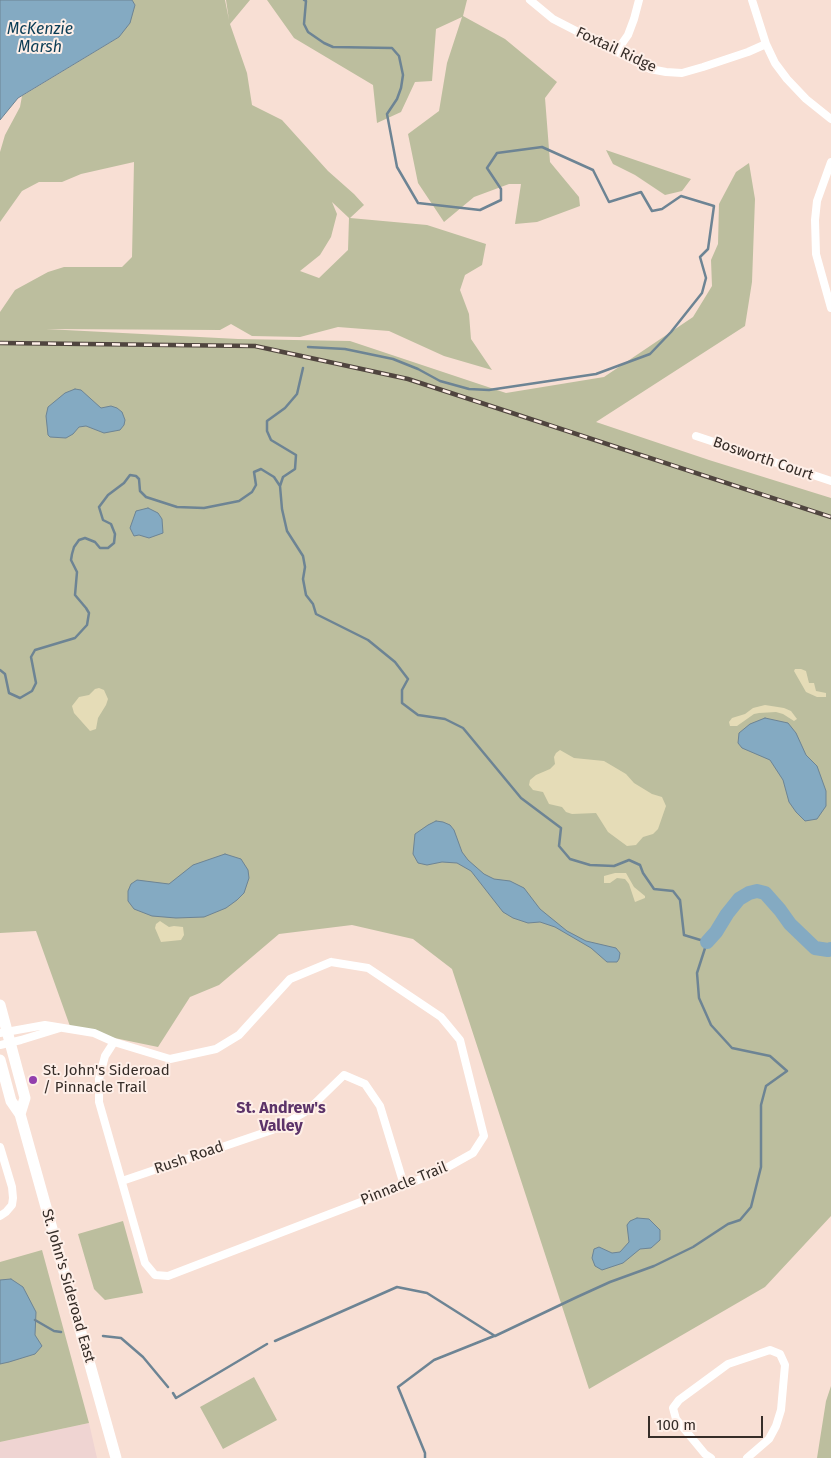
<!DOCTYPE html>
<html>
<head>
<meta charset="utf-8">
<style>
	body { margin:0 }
	#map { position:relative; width:831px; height:1458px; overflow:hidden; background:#f8dfd4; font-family:"Fira Sans",sans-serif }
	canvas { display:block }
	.scale { position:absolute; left:648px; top:1416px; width:115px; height:22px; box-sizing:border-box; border:2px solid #362d28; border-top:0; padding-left:6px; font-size:15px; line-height:18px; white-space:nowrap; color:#362d28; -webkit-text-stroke:4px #feefe8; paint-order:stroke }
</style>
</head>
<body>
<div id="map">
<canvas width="831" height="1458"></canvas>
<div class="scale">100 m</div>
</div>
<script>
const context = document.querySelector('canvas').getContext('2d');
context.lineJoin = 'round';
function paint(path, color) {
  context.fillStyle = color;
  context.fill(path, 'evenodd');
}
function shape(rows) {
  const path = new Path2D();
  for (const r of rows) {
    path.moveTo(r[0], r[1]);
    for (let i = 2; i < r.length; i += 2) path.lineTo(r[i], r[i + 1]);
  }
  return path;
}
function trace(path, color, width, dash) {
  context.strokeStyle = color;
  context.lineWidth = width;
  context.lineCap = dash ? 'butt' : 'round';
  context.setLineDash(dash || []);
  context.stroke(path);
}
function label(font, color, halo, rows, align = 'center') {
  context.font = font + ' "Fira Sans",sans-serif';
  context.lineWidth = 4;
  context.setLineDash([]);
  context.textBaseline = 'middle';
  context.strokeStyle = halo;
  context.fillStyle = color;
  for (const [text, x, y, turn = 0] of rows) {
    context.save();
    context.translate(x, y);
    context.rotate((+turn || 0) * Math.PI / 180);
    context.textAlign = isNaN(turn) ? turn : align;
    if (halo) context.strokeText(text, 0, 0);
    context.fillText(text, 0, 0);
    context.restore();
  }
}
const commercial = shape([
	[89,1423,97,1458,0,1458,0,1442]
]);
const green = shape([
	[132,0,225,0,229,20,226,0,250,0,230,24,247,73,252,105,282,120,328,171,354,194,364,205,350,218,427,225,486,244,482,265,465,275,460,290,469,314,471,339,492,370,444,356,389,331,338,327,300,337,252,336,231,324,220,330,46,329,238,339,350,341,506,393,604,377,693,317,712,286,711,260,718,244,719,204,736,172,749,163,755,199,752,282,745,326,596,422,709,460,831,498,831,1216,765,1287,589,1389,452,969,413,939,352,925,279,934,219,985,190,997,158,1047,71,1029,36,931,0,933,0,312,15,290,48,272,64,267,122,267,132,257,134,162,81,174,62,182,39,182,22,191,0,222,0,152,5,135,20,107,22,96,119,37,135,5],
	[332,202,349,218,348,250,319,278,300,271,320,255,331,237,337,214],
	[267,0,467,0,463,16,505,39,557,82,545,98,550,162,579,197,580,206,537,222,515,224,521,184,509,184,474,197,444,222,418,183,408,134,439,111,447,63,462,17,436,29,432,81,415,82,401,112,377,123,373,85,294,38],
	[606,150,691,179,682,191,665,195,635,175,613,164],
	[123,1221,143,1293,105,1300,94,1289,78,1234],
	[42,1250,89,1423,0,1442,0,1262],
	[254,1377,277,1420,223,1449,200,1407],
	[831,1386,831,1458,817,1458,826,1401]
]);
const sand = shape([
	[795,669,801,669,806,671,809,683,814,683,816,691,826,693,826,697,817,697,806,692,794,671],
	[99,688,104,690,108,699,106,705,98,718,96,729,90,731,74,713,72,706,79,697,89,695,95,689],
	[765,705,784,708,791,711,797,719,794,721,783,714,776,712,759,713,754,714,737,726,730,726,729,722,732,718,745,714,753,708],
	[560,750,574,758,604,761,626,774,634,783,652,794,662,797,666,806,658,829,653,834,643,837,636,845,627,846,608,832,596,813,572,814,566,812,562,807,549,804,543,792,533,790,529,785,530,780,536,775,550,769,555,764,554,757,556,753],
	[615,873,626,873,634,887,645,896,645,898,635,902,629,884,625,879,617,878,610,883,604,883,604,876],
	[160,921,169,927,174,926,183,927,184,935,181,940,161,942,155,928,156,924]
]);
const water = shape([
	[0,0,132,0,135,5,130,23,119,37,18,98,0,120,0,0],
	[75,389,81,390,101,408,111,406,117,408,122,412,125,420,124,425,120,430,104,433,86,426,79,427,73,434,66,438,50,437,48,435,46,416,48,407,65,393,75,389],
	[148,508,158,513,162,519,163,533,149,538,139,535,134,536,130,528,136,511,148,508],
	[765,718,788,723,796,733,806,755,817,766,826,791,826,806,817,819,805,821,796,812,789,802,783,780,770,760,742,748,738,743,739,733,750,724,765,718],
	[436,821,443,822,450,825,454,830,462,852,468,860,484,874,494,879,510,881,524,888,540,909,567,931,586,941,616,948,620,953,619,959,617,962,607,962,591,948,555,927,540,922,528,923,513,918,503,912,471,871,457,863,442,862,427,865,418,863,413,854,415,834,428,825,436,821],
	[225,854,241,859,248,870,249,878,244,893,237,900,226,908,204,917,176,918,152,916,134,909,128,901,128,891,131,884,137,880,169,884,193,865,225,854],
	[637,1218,649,1219,660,1230,660,1240,651,1248,640,1249,623,1263,602,1270,595,1266,592,1258,594,1249,599,1247,612,1253,620,1252,629,1242,627,1225,630,1221,637,1218],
	[11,1279,23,1287,36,1312,35,1335,42,1346,35,1354,9,1362,0,1364,0,1280,11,1279]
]);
const stream = shape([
	[304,0,306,1,304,24,308,32,324,43,333,47,392,48,399,56,403,75,401,88,397,99,387,114,397,167,418,203,480,210,501,200,501,189,487,168,497,153,542,147,593,170,609,202,641,192,652,211,662,209,681,196,714,206,708,249,700,257,706,278,702,293,671,332,650,354,596,374,489,390,469,389,440,381,418,369,393,359,345,349,308,347],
	[0,670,5,674,9,693,20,698,32,691,36,683,31,657,35,650,75,638,87,625,89,613,86,608,75,595,77,572,71,560,72,554,74,547,79,540,85,538,95,542,100,548,108,548,114,543,115,534,111,524,103,520,99,507,108,495,124,483,130,475,136,476,139,479,140,491,146,497,177,507,204,508,239,501,252,492,256,485,254,472,261,469,274,477,280,486],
	[35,1320,54,1331,61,1332],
	[103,1336,121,1338,143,1357,168,1387],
	[275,1341,397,1287,427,1293,495,1336,577,1297,610,1282,654,1266,693,1247,728,1224,740,1220,751,1207,761,1167,761,1105,766,1086,787,1071,770,1056,732,1048,711,1025,699,998,697,973,707,942,684,935,680,900,673,891,654,889,643,873,640,865,629,860,614,866,590,865,570,859,559,846,561,828,521,798,463,728,445,719,418,715,402,703,402,690,408,679,395,662,368,640,316,614,313,604,306,595,303,579,305,567,303,556,287,531,282,509,280,486,283,477,295,469,296,455,271,440,267,431,267,421,285,408,297,394,303,368],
	[173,1393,176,1398,267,1344],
	[425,1458,425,1453,398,1387,434,1360,494,1336]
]);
const river = shape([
	[707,942,716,932,727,914,739,899,749,893,757,891,765,893,780,910,790,924,815,948,828,950,831,949]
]);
const street = shape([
	[530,0,553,19,650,69,666,72,682,73,703,67,748,52,766,44],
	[752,0,766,44,775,63,787,79,806,99,831,119],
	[616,52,628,35,634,19,639,0],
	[831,162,817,201,815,220,816,254,831,308],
	[696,436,831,481],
	[331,962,368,968,441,1017,460,1040,484,1136,473,1153,439,1172,168,1276,155,1275,145,1263,99,1102,99,1079,105,1056,114,1042,170,1059,216,1049,239,1035,290,979,331,962],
	[0,1033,45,1025,94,1033,114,1042],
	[0,1045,21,1040,60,1028],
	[0,1147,12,1187,13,1198,12,1205,6,1212,0,1216],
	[122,1181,278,1128,308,1110,344,1075,365,1084,380,1106,404,1185],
	[711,1458,705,1454,676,1419,673,1408,679,1400,728,1364,770,1350,780,1354,785,1365,781,1410,776,1426,769,1439,747,1458]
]);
const primary = shape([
	[0,1005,25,1098,20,1114],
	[0,1060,11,1101,20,1114,116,1458]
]);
const rail = shape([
	[0,343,255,346,408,379,831,517]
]);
const markers = [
	[33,1080,5,"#933fad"]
];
const streetNames = [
	["Foxtail Ridge",616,50,25],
	["Bosworth Court",763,459,19],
	["Rush Road",189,1158,-19],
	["Pinnacle Trail",404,1184,-22],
	["St. John's Sideroad East",68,1286,74]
];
const poiNames = [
	["St. John's Sideroad",43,1071],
	["/ Pinnacle Trail",43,1088]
];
const waterNames = [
	["McKenzie",40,30],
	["Marsh",40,48]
];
const neighbourhoodNames = [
	["St. Andrew's",281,1109],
	["Valley",281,1127]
];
paint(commercial, '#efd4d2');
paint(green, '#bcbe9e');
paint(sand, '#e5dcb7');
paint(water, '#84aac2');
trace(water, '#6d8494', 1);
trace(stream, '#6d8494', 2.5);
trace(river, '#84aac2', 14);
trace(street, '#fff', 8);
trace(primary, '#fff', 11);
trace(rail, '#50453f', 4.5);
trace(rail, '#feefe8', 2.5, [8]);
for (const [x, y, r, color] of markers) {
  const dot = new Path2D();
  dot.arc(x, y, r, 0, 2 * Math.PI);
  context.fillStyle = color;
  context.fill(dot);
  trace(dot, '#feefe8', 2);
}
label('15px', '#362d28', '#feefe8', streetNames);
label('15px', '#362d28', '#feefe8', poiNames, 'left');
label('italic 16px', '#0a3c55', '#feefe8', waterNames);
label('bold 16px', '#5c3369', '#feefe8', neighbourhoodNames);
</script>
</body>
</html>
